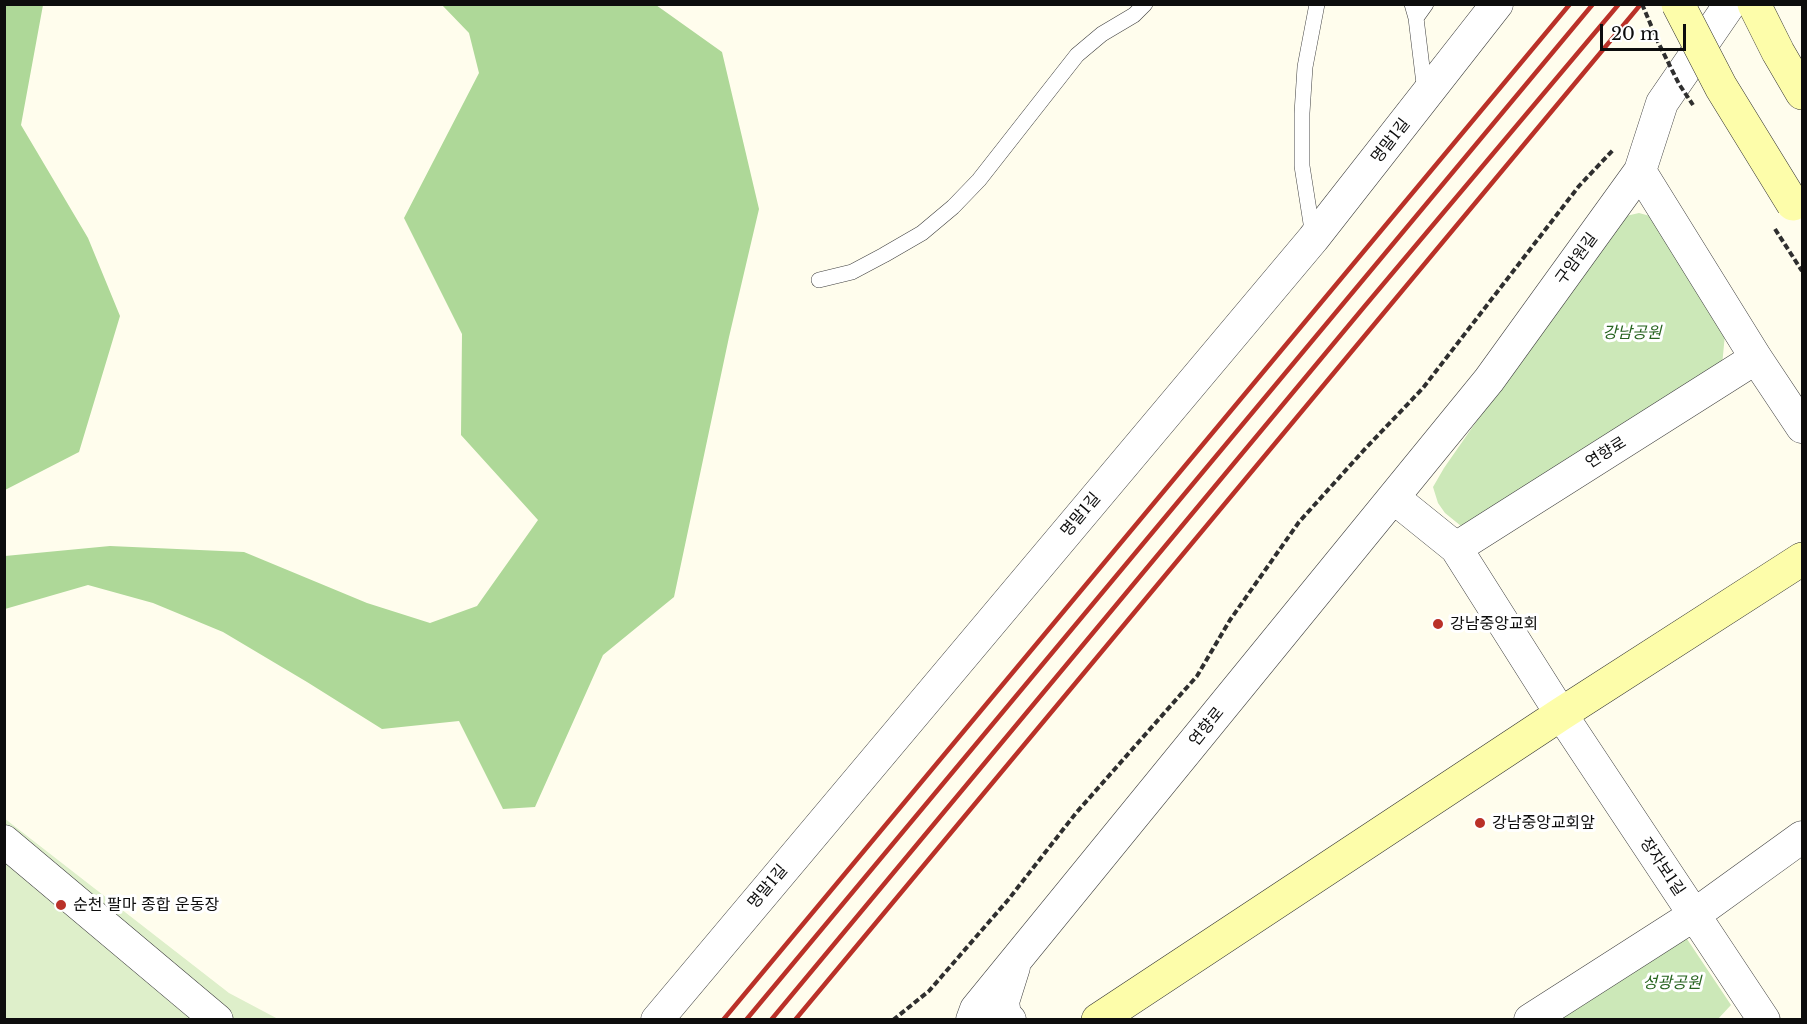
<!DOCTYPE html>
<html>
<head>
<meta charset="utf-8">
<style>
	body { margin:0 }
	#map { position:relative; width:1807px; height:1024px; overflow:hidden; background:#fffded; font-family:"Libre Baskerville",serif }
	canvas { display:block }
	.frame { position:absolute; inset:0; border:6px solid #0d0d0d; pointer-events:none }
	.scale { position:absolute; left:1600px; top:24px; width:86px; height:27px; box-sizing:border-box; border:3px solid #0d0d0d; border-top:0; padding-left:8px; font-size:18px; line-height:21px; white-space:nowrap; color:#0d0d0d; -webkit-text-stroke:4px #fff; paint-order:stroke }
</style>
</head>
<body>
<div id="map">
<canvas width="1807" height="1024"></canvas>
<div class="frame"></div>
<div class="scale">20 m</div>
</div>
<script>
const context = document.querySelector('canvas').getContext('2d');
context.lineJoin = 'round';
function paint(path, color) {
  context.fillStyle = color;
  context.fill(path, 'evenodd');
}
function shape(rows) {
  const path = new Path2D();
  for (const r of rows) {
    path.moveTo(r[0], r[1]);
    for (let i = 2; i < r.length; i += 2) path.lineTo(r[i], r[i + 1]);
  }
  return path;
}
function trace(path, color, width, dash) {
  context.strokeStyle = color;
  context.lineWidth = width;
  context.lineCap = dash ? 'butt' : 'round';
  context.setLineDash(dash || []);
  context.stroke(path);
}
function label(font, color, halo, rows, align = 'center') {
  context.font = font + ' "Libre Baskerville","Noto Sans KR",serif';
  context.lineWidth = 6;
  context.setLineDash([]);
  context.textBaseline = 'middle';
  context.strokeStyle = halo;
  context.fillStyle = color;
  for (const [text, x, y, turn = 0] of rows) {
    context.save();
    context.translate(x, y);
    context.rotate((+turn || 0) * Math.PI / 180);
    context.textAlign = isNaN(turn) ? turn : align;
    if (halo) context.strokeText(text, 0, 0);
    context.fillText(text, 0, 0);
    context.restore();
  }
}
const green = shape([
	[1639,213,1650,216,1725,334,1722,366,1466,530,1445,513,1438,503,1433,487,1444,468,1616,221,1626,216],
	[1683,933,1731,1005,1718,1019,1545,1020]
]);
const forest = shape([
	[4,5,43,5,21,125,88,238,120,316,79,452,5,490],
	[442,5,656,5,722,52,759,209,729,337,674,597,603,655,535,807,503,809,459,721,382,729,307,682,223,632,153,603,88,585,5,609,5,556,110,546,244,552,367,603,430,623,477,606,538,520,461,435,462,334,404,218,479,73,469,33]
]);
const pitch = shape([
	[4,818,229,993,278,1019,5,1019]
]);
const path = shape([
	[1775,229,1802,271],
	[893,1020,929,991,1008,900,1076,813,1197,676,1230,620,1299,522,1364,450,1423,388,1579,186,1614,149]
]);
const service = shape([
	[1412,4,1416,18,1426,4],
	[1416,18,1425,92],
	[1313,236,1302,166,1302,113,1305,67,1317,4],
	[819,280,852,272,884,255,922,233,953,207,979,180,1077,55,1102,34,1134,15,1145,4]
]);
const minor = shape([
	[1640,171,1756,358,1802,427],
	[1756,358,1456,548,1561,714,1764,1020],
	[1394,498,1456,548],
	[4,841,217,1020],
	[657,1020,1313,239,1497,4],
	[972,1020,976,1009,1489,380,1640,171,1662,103,1730,4],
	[1010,1020,1005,1015,1003,1002,1014,967],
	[1530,1020,1694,915,1802,837]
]);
const secondary = shape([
	[1754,4,1778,52,1802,93],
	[1098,1020,1561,714,1802,559]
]);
const rail = shape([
	[723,1020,1570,4],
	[746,1020,1593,4],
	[771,1020,1364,307,1619,4],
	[795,1020,1641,4]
]);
const pathBridge = shape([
	[1642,4,1658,42,1679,84,1693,105]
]);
const secondaryBridge = shape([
	[1678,4,1721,87,1793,204]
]);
const markers = [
	[1438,624,6,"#ba3128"],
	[1480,823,6,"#ba3128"],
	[61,905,6,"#ba3128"]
];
const streetNames = [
	["명말1길",1391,141,-52],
	["구암원길",1577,259,-54],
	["연향로",1606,453,-32],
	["명말1길",1081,515,-50],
	["연향로",1207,727,-51],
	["장자보1길",1662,867,56],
	["명말1길",768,887,-50]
];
const parkNames = [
	["강남공원",1632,333],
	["성광공원",1672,983]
];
const poiNames = [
	["강남중앙교회",1450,624],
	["강남중앙교회앞",1492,823],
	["순천 팔마 종합 운동장",73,905]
];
paint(green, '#cce8b8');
paint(forest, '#aed898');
paint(pitch, '#deefca');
trace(service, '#404040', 16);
trace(minor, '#404040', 33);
trace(secondary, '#2f2f2f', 34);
trace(path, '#2f2f2f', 4, [6, 3]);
trace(service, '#fff', 15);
trace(minor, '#fff', 32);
trace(secondary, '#fdfdaa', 33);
trace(rail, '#ba3128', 4.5);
trace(secondaryBridge, '#2f2f2f', 34, []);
trace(pathBridge, '#2f2f2f', 4, [6, 3]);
trace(secondaryBridge, '#fdfdaa', 33);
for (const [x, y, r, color] of markers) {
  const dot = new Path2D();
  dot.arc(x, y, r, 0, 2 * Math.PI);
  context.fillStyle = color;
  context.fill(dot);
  trace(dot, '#fff', 2);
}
label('16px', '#0d0d0d', '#fff', streetNames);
label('italic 16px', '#26631f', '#fff', parkNames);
label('16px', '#0d0d0d', '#fff', poiNames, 'left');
</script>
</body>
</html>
